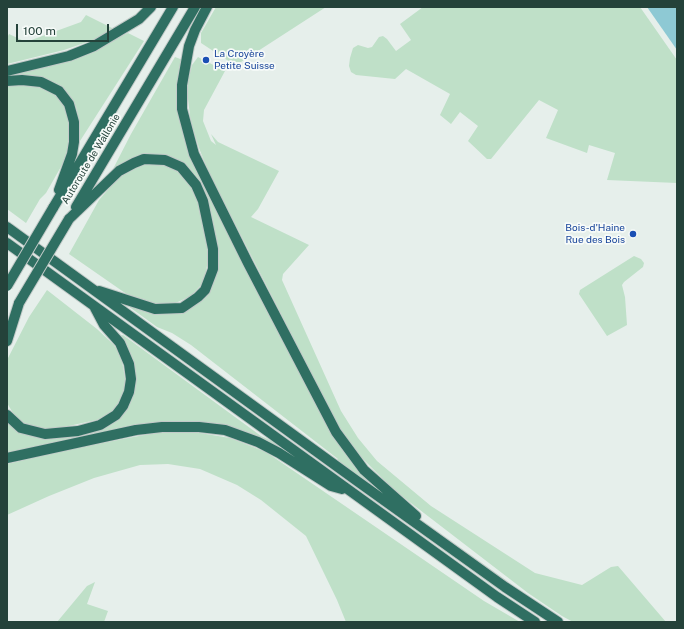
<!DOCTYPE html>
<html>
<head>
<meta charset="utf-8">
<style>
	body { margin:0 }
	#map { position:relative; width:684px; height:629px; overflow:hidden; background:#e6efeb; font-family:"Public Sans",sans-serif }
	canvas { display:block }
	.frame { position:absolute; inset:0; border:8px solid #24423a; pointer-events:none }
	.scale { position:absolute; left:16px; top:24px; width:93px; height:18px; box-sizing:border-box; border:2px solid #24423a; border-top:0; padding-left:5px; font-size:12px; line-height:14px; white-space:nowrap; color:#24423a; -webkit-text-stroke:3px #f7fbf9; paint-order:stroke }
</style>
</head>
<body>
<div id="map">
<canvas width="684" height="629"></canvas>
<div class="frame"></div>
<div class="scale">100 m</div>
</div>
<script>
const context = document.querySelector('canvas').getContext('2d');
context.lineJoin = 'round';
function paint(path, color) {
  context.fillStyle = color;
  context.fill(path, 'evenodd');
}
function shape(rows) {
  const path = new Path2D();
  for (const r of rows) {
    path.moveTo(r[0], r[1]);
    for (let i = 2; i < r.length; i += 2) path.lineTo(r[i], r[i + 1]);
  }
  return path;
}
function trace(path, color, width, dash) {
  context.strokeStyle = color;
  context.lineWidth = width;
  context.lineCap = dash ? 'butt' : 'round';
  context.setLineDash(dash || []);
  context.stroke(path);
}
function label(font, color, halo, rows, align = 'center') {
  context.font = font + ' "Public Sans",sans-serif';
  context.lineWidth = 3.5;
  context.setLineDash([]);
  context.textBaseline = 'middle';
  context.strokeStyle = halo;
  context.fillStyle = color;
  for (const [text, x, y, turn = 0] of rows) {
    context.save();
    context.translate(x, y);
    context.rotate((+turn || 0) * Math.PI / 180);
    context.textAlign = isNaN(turn) ? turn : align;
    if (halo) context.strokeText(text, 0, 0);
    context.fillText(text, 0, 0);
    context.restore();
  }
}
const green = shape([
	[216,7,326,7,241,62,230,62,201,43,201,33],
	[423,7,640,7,677,60,677,183,607,180,615,153,589,145,587,153,546,138,558,110,539,100,491,159,487,159,468,141,478,126,460,112,451,124,440,115,450,94,406,69,395,79,356,75,351,72,349,66,350,58,353,48,358,45,368,48,372,47,379,37,383,36,387,39,396,51,411,40,400,24],
	[86,15,114,29,93,40,64,50,7,64,7,38,9,34,26,42,81,22],
	[128,33,144,41,80,141,79,122,76,107,64,91,50,81,36,77,7,78,7,73,109,42],
	[175,57,183,60,187,138,308,387,379,489,378,491,337,461,338,459,191,345,172,333,157,327,128,306,162,314,171,313,191,306,217,260,216,241,209,205,205,192,195,177,163,156,112,171,131,134],
	[198,57,225,71,204,110,203,121,211,141,216,145,211,134,218,142,279,171,258,209,251,217,309,245,283,274,282,280,341,411,358,438,377,461,431,506,535,573,582,585,611,567,618,566,666,622,573,622,562,616,528,593,394,490,362,458,344,435,331,412,208,171,199,148,191,124,188,99,188,81,192,65],
	[17,84,44,87,56,94,63,102,71,125,70,140,66,158,46,193,40,199,26,223,7,209,7,85],
	[162,164,173,168,182,175,191,185,198,200,208,245,208,259,206,272,202,284,191,296,171,305,158,305,128,295,69,254,99,200,111,186,121,176,142,165],
	[634,256,641,259,644,263,643,267,624,282,622,285,625,297,627,325,607,336,579,294,580,290],
	[47,290,97,329,113,344,121,355,126,384,123,396,112,412,101,419,50,430,24,424,16,418,7,403,7,360,29,317],
	[123,335,261,436,274,442,291,454,289,456,204,424,7,454,7,420,24,434,39,438,56,438,97,430,115,421,134,367,129,350,119,336],
	[194,432,230,438,266,452,484,601,520,622,346,622,337,600,306,536,261,500,237,485,200,469,168,464,140,465,94,478,49,496,7,515,7,464,61,451,133,437,157,433],
	[95,582,87,604,108,611,104,622,57,622,87,586]
]);
const water = shape([
	[647,7,677,7,677,50]
]);
const highway = shape([
	[207,7,195,30,189,46,182,85,182,109,194,154,248,263,336,432,364,470,416,516],
	[7,71,69,56,94,46,139,19,151,7],
	[7,81,22,80,41,82,59,91,69,104,74,122,74,142,72,154,59,190],
	[76,207,195,7],
	[53,208,173,7],
	[69,219,119,171,134,163,144,159,165,160,181,167,196,185,203,201,213,249,213,269,205,290,198,297,182,308,155,309,99,291],
	[7,227,357,481,505,587,558,622],
	[7,243,497,597,535,622],
	[7,341,19,303],
	[7,415,21,428,45,434,78,431,100,425,116,415,123,406,129,392,131,379,129,364,120,343,104,325,95,308],
	[7,458,136,430,162,427,199,427,225,430,258,442,279,453,331,486,342,489]
]);
const highwayBridge = shape([
	[7,286,53,208],
	[19,303,69,219]
]);
const markers = [
	[206,60,4,"#1a4fb4"],
	[633,234,4,"#1a4fb4"]
];
const transitNames = [
	["La Croyère",214,54],
	["Petite Suisse",214,66],
	["Bois-d'Haine",625,228,"right"],
	["Rue des Bois",625,240,"right"]
];
const streetNames = [
	["Autoroute de Wallonie",91,159,-59]
];
paint(green, '#bfe0c8');
paint(water, '#8ec9d4');
trace(highway, '#c2cac8', 12);
trace(highway, '#2f6f62', 10);
trace(highwayBridge, '#c2cac8', 12, []);
trace(highwayBridge, '#2f6f62', 10);
for (const [x, y, r, color] of markers) {
  const dot = new Path2D();
  dot.arc(x, y, r, 0, 2 * Math.PI);
  context.fillStyle = color;
  context.fill(dot);
  trace(dot, '#f7fbf9', 1.5);
}
label('10px', '#164399', '#f7fbf9', transitNames, 'left');
label('10px', '#24423a', '#f7fbf9', streetNames);
</script>
</body>
</html>
